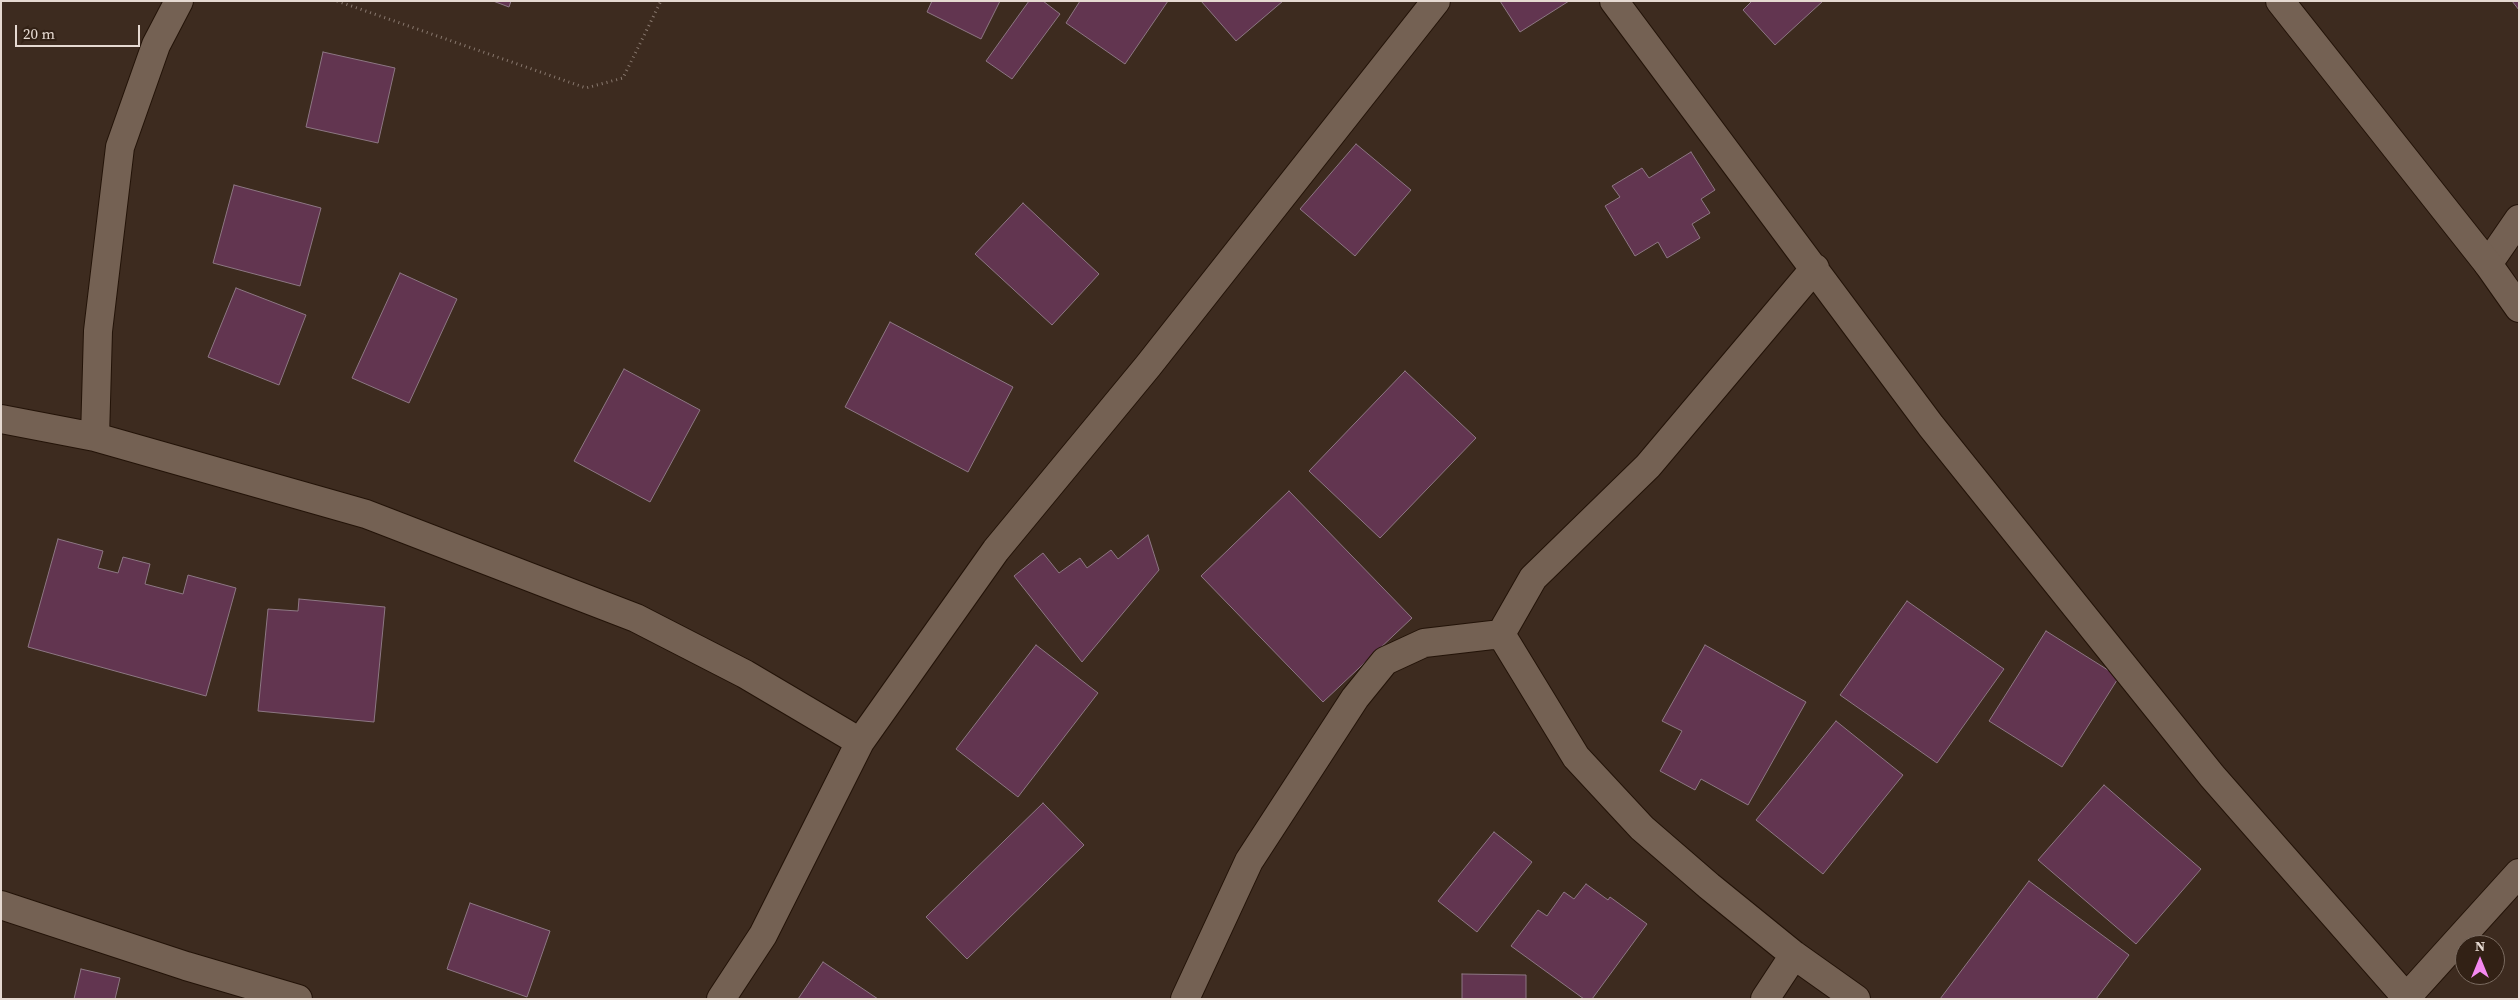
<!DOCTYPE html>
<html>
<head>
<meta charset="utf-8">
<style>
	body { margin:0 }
	#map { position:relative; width:2520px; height:1000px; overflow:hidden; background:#3d2b1f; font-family:"Source Serif 4",serif }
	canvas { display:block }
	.frame { position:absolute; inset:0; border:2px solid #e5d9d1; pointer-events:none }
	.north { position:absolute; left:2455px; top:935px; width:50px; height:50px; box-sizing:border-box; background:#322115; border:1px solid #7a6b60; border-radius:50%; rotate:0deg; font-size:14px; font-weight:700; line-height:20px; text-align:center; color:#e5d9d1 }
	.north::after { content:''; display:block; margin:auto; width:18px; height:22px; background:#f489f0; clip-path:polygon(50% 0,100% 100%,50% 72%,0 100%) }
	.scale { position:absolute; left:15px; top:25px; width:125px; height:22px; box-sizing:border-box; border:2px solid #e5d9d1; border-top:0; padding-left:6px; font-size:15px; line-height:18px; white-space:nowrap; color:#e5d9d1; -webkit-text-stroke:4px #322115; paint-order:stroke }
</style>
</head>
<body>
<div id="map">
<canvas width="2520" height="1000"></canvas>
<div class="frame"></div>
<div class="north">N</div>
<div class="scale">20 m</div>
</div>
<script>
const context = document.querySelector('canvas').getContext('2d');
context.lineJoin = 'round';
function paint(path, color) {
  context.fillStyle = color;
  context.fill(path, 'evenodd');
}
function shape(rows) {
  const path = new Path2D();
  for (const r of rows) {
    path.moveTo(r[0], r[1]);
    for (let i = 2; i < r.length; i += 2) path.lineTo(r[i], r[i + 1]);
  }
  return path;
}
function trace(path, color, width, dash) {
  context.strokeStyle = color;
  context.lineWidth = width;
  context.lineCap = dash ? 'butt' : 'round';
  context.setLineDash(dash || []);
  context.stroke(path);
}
const building = shape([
	[493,1,511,1,509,7,493,1],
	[932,1,1000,1,981,39,927,12,932,1],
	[1029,1,1043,1,1060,14,1012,79,986,61,1029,1],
	[1080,1,1168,1,1125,64,1066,23,1080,1],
	[1201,1,1283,1,1236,41,1201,1],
	[1500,1,1569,1,1520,32,1500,1],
	[1752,1,1823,1,1775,45,1743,10,1752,1],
	[2512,1,2519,1,2519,10,2512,1],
	[323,52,395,68,378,143,306,127,323,52],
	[1356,144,1411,190,1355,256,1300,209,1356,144],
	[1691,152,1715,190,1701,199,1710,213,1692,224,1700,238,1667,258,1658,242,1635,256,1605,206,1620,197,1612,186,1642,168,1649,178,1691,152],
	[234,185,321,208,300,286,213,263,234,185],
	[1023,203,1099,274,1052,325,975,254,1023,203],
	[400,273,457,299,409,403,352,378,400,273],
	[236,288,306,315,279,385,208,357,236,288],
	[890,322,1013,387,968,472,845,407,890,322],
	[624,369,700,410,650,502,574,461,624,369],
	[1405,371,1476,438,1380,538,1309,471,1405,371],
	[1289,491,1412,618,1323,702,1201,576,1289,491],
	[1148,535,1159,570,1082,662,1014,576,1043,553,1059,573,1080,558,1087,568,1111,550,1118,559,1148,535],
	[58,539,103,551,98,568,118,573,123,557,150,564,145,584,183,594,188,575,236,588,206,696,28,647,58,539],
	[299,599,385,607,374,722,258,711,268,609,298,611,299,599],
	[1907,601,2004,669,1937,763,1840,695,1907,601],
	[2046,631,2119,677,2062,767,1989,721,2046,631],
	[1036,645,1098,693,1018,797,956,749,1036,645],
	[1705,645,1806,702,1748,805,1701,779,1695,790,1660,771,1682,731,1662,721,1705,645],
	[1836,721,1903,775,1823,874,1756,820,1836,721],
	[2104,785,2201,869,2136,944,2038,860,2104,785],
	[1043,803,1084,845,967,959,926,917,1043,803],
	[1494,832,1532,862,1477,932,1438,901,1494,832],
	[2029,881,2129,955,2096,999,1940,999,2029,881],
	[1586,884,1608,900,1610,897,1647,924,1592,999,1584,999,1511,946,1538,910,1547,916,1564,892,1574,899,1586,884],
	[470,903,550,931,527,997,447,969,470,903],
	[823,962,878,999,798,999,823,962],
	[81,969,120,978,115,999,74,999,81,969],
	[1462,974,1526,975,1526,999,1462,999,1462,974]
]);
const path = shape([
	[337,1,586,88,623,78,661,1]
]);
const street = shape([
	[1614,1,1931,426,2212,776,2406,997],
	[2488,264,2519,219],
	[1,419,95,437,366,514,636,618,745,674,860,742],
	[95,437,98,331,120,147,156,45,179,1],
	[1501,634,1576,757,1642,828,1709,886,1794,955,1856,999],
	[1501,634,1533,578,1648,466,1815,268],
	[1,905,186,966,298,999],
	[721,999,763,935,860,742,996,550,1148,366,1436,1],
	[1185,999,1249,861,1355,698,1385,661,1424,643,1501,634],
	[1765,999,1794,955],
	[2405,999,2519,873]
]);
const secondary = shape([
	[2280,1,2488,264,2519,308]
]);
paint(building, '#623550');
trace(building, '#8d7783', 1);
trace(street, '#231308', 30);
trace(secondary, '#231308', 30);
trace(path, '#89796f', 3, [1, 4]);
trace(street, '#746153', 28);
trace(secondary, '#746153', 28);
</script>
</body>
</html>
